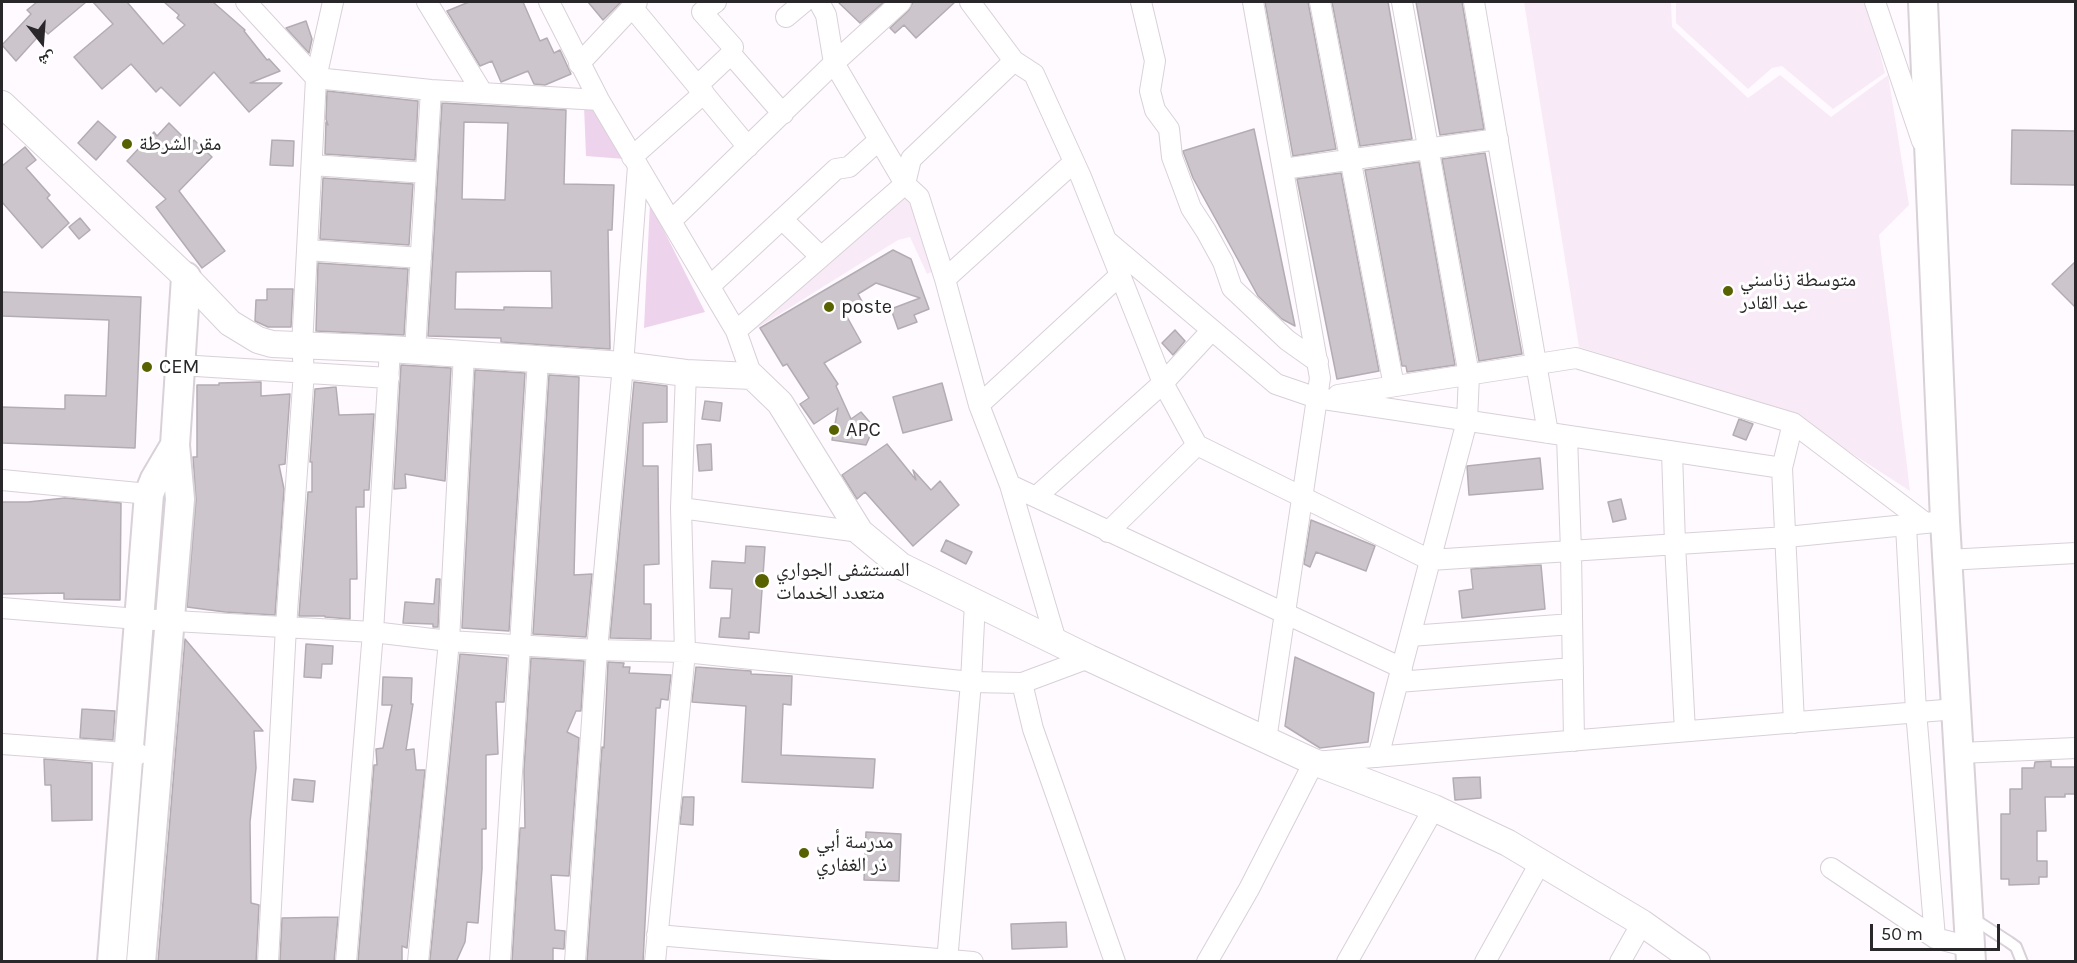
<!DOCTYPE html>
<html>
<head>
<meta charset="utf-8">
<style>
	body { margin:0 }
	#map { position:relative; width:2077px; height:963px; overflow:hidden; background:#fffaff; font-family:Karla,"Noto Naskh Arabic",sans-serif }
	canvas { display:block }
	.frame { position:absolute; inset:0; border:3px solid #292729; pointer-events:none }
	.north { position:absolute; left:12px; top:12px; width:60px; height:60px; -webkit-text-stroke:4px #fff; paint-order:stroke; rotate:163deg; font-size:16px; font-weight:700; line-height:24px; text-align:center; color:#292729 }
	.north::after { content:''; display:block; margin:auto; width:21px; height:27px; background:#292729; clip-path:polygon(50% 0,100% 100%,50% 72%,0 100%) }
	.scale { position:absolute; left:1870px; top:924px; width:130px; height:27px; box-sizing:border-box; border:3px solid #292729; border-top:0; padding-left:8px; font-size:18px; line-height:21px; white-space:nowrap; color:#292729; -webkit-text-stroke:4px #fff; paint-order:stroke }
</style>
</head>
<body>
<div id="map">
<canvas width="2077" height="963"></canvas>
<div class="frame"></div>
<div class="north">ش</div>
<div class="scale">50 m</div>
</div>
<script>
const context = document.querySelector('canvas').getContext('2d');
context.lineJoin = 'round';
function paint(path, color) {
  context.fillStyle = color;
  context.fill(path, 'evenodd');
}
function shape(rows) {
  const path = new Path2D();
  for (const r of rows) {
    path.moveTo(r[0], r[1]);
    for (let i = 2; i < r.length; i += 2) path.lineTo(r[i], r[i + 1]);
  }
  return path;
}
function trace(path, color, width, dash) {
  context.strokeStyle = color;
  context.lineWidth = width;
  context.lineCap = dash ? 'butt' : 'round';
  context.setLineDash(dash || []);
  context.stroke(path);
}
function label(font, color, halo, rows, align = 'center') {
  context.font = font + ' Karla,"Noto Naskh Arabic",sans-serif';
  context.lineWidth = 6;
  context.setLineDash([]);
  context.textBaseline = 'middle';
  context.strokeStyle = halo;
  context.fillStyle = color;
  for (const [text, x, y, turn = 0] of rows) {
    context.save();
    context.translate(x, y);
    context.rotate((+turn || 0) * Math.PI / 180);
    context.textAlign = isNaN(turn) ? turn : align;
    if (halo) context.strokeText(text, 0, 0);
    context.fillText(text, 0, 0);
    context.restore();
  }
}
const built = shape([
	[1524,2,1671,2,1672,27,1748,98,1780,75,1831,117,1888,75,1909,205,1879,235,1910,491,1786,411,1579,347],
	[1676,2,1867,2,1885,73,1833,109,1782,66,1772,68,1748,89,1676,23],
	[902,192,922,223,936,270,927,274,910,237,898,240,754,330,749,324]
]);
const green = shape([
	[584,106,596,106,625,159,586,156],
	[650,203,705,312,644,328]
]);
const building = shape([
	[37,2,86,2,48,34,44,30,16,61,2,45,31,14,27,10,37,2],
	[93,2,127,2,163,44,185,25,177,18,179,15,164,2,213,2,245,30,244,31,267,60,269,59,280,71,250,83,282,83,249,112,214,72,180,106,161,87,156,92,131,64,102,89,74,57,113,24,93,2],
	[469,2,523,2,540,41,547,38,554,53,560,50,571,74,545,85,534,84,528,71,501,82,492,61,480,66,447,11,469,2],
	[588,2,621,2,603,20,588,2],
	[838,2,884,2,860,23,838,2],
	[913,2,955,2,916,38,904,25,895,33,890,28,909,10,913,2],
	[1265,2,1308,2,1336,149,1293,156,1265,2],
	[1332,2,1388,2,1412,139,1360,146,1332,2],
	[1416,2,1462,2,1484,129,1440,135,1416,2],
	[306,21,312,39,309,53,286,28,306,21],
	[327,91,418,101,415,160,325,154,326,122,328,125,326,119,327,91],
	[442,103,566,110,564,184,614,185,612,230,608,230,610,349,501,342,501,338,428,336,442,103],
	[464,122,508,123,505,200,462,199,464,122],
	[551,271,552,308,504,307,504,310,455,309,456,272,551,271],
	[98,121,116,137,96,160,78,143,98,121],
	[169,123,190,144,194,140,212,157,179,191,225,251,202,268,156,207,166,199,127,161,154,132,157,136,169,123],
	[1254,129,1295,326,1282,319,1258,296,1193,178,1184,154,1183,151,1254,129],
	[2012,130,2076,131,2076,185,2011,184,2012,130],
	[272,140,294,141,293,166,270,165,272,140],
	[25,147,36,160,26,168,50,195,47,198,69,223,42,248,2,202,2,166,25,147],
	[1485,153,1522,354,1479,361,1442,159,1485,153],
	[1419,162,1455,365,1407,372,1406,366,1402,366,1365,170,1419,162],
	[1341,173,1379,371,1337,379,1297,179,1341,173],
	[323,178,413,184,409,245,320,239,323,178],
	[80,218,90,230,79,239,69,227,80,218],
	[893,250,911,259,929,309,914,315,917,322,898,329,891,309,920,298,876,283,858,294,864,305,846,315,861,342,824,363,838,384,836,386,851,419,861,412,874,427,866,445,832,440,838,408,814,424,800,404,809,398,787,364,783,366,760,328,893,250],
	[2076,261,2076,308,2052,284,2076,261],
	[318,263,408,269,404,335,316,331,318,263],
	[267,289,293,289,291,327,268,327,255,321,256,300,267,300,267,289],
	[2,292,141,297,135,448,2,443,2,407,65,409,65,395,106,396,109,320,2,316,2,292],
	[1175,330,1185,341,1173,355,1162,343,1175,330],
	[401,365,451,368,445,481,405,474,406,488,394,489,401,365],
	[475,370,525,373,509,631,462,628,475,370],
	[549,375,579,377,574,575,592,574,586,637,533,634,549,375],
	[261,382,261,396,290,394,285,464,279,465,284,489,275,615,225,612,187,607,196,500,193,457,197,457,197,385,219,385,219,383,261,382],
	[634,382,667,386,667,422,643,423,643,466,658,466,659,564,644,565,644,604,651,604,651,639,610,638,634,382],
	[942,383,952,420,903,433,893,397,942,383],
	[336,387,339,415,374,414,369,490,364,490,364,507,356,507,357,579,350,579,350,619,325,617,325,616,299,616,308,492,312,492,312,462,310,462,315,389,336,387],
	[705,401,722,403,720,421,702,419,705,401],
	[1739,419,1753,424,1746,440,1733,435,1739,419],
	[711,444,712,470,699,471,697,445,711,444],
	[887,444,916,480,913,470,931,490,940,481,959,505,913,546,865,492,857,499,842,475,887,444],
	[1540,458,1543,489,1469,495,1467,466,1540,458],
	[65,498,121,503,120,600,64,599,64,593,2,594,2,502,28,502,65,498],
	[1621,499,1626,519,1613,522,1608,502,1621,499],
	[1311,520,1375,546,1366,571,1316,552,1310,567,1304,564,1311,520],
	[946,540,972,552,966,564,941,551,946,540],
	[746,546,765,547,759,633,749,632,749,639,719,637,721,618,730,618,732,589,710,588,712,561,745,563,746,546],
	[1541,565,1545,609,1462,618,1459,591,1473,589,1471,569,1541,565],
	[436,579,440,579,438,627,433,627,433,624,403,623,405,602,434,604,436,579],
	[185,639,263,731,254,731,256,768,250,822,251,903,259,905,256,962,158,962,185,639],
	[306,644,333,646,332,664,322,664,321,678,304,677,306,644],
	[460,654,507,658,504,702,496,702,498,754,486,755,486,829,482,829,482,869,478,923,467,922,465,942,456,962,433,962,430,960,460,654],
	[1295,657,1374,693,1368,742,1320,748,1285,726,1295,657],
	[531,658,584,661,581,711,576,711,567,732,579,738,569,876,551,875,555,930,565,931,564,949,553,948,553,962,512,962,520,828,525,828,524,770,531,658],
	[608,662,624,663,623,667,630,667,629,673,671,675,668,700,661,699,660,708,656,708,643,962,587,962,602,747,604,748,608,662],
	[696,667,751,671,751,674,792,676,791,705,783,704,781,755,875,759,873,788,742,782,746,706,692,702,696,667],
	[383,677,412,678,411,704,413,704,406,750,414,749,416,770,425,770,407,948,402,946,402,962,358,962,374,765,377,765,376,749,383,748,392,705,382,705,383,677],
	[82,709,115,711,113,740,80,738,82,709],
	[44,759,92,763,92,820,52,821,51,785,45,785,44,759],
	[2051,761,2051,767,2076,767,2076,794,2065,794,2065,797,2045,797,2046,831,2037,831,2037,861,2047,861,2047,877,2039,877,2039,884,2009,885,2009,879,2001,879,2001,814,2010,814,2010,789,2022,789,2022,768,2034,768,2035,762,2051,761],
	[1480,777,1481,798,1455,800,1453,778,1480,777],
	[294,779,315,781,313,802,292,800,294,779],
	[683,797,694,797,693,825,680,824,683,797],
	[866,832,901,834,899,881,864,880,866,832],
	[338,917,334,962,280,962,282,918,338,917],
	[1066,922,1067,947,1012,949,1011,924,1066,922]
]);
const service = shape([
	[1972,918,2009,942,2016,947,2022,962]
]);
const minor = shape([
	[246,2,316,78,431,90,599,100],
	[427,2,482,92],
	[549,2,599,100,736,331,752,376],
	[716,2,702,12,733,47,731,54,783,114],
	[819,2,826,15,834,63,905,184,919,197,945,279,979,405,1010,485,1056,641],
	[970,2,1014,61,1034,74,1081,177,1163,383,1197,445,1430,560,1787,537,1945,521],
	[1141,2,1155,61,1150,91,1155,110,1169,129,1172,157,1191,208,1206,231,1223,262,1232,288,1287,340,1318,362],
	[1253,2,1320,378,1266,740],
	[1320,2,1394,386],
	[1474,2,1548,433],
	[1875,2,1922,141],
	[632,7,748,147],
	[786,17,804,2],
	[579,64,637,2],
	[697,86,731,54],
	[632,157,704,93],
	[312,165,426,173],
	[1283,169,1498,139],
	[782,219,821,257],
	[672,220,834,63,901,2],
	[1107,241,1276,384,1317,398,1782,468],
	[307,250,421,258],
	[945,279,1074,162],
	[710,286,836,169,849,167,879,140],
	[736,331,905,184,911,159,1014,61],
	[415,351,431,90],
	[180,365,389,378],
	[1338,395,1576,358,1793,423,1924,522],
	[979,405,1119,276],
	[1793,423,1782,468,1794,723],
	[1567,436,1571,551,1574,741],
	[1672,452,1675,544,1685,731],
	[2,480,149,494],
	[1010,485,1402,668],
	[1036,497,1163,383,1212,330],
	[681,508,860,532],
	[1906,526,1916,711,1935,938],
	[1108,532,1197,445],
	[1947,560,2076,553],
	[2,608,138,619,373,632,449,641,597,650,685,652,971,682,1022,683,1089,658],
	[1410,636,1572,624],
	[1398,682,1573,668],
	[1022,683,1033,729,1115,962],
	[2,744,139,754],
	[1959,753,2076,748],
	[1378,757,1467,421,1469,375,1402,2],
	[1831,868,1935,938,1970,947],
	[657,935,973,962],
	[268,962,286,627,304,371,302,346,316,78,333,2],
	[346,962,373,632,390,349],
	[418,962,449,641,464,354],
	[500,962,538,360],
	[575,962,597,650,623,365,638,166],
	[655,962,685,652,681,508,686,373],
	[947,962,971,682,975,602],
	[1207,962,1249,889,1314,762,1956,709],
	[1347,962,1434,808],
	[1485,962,1540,863],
	[1620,962,1642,923]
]);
const tertiary = shape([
	[2,104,186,277,230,323,258,340,272,344,390,349,623,365,686,373,752,376,780,403,860,532,901,566,1089,658,1314,762,1434,808,1508,843,1642,923,1697,962]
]);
const secondary = shape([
	[1923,2,1945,521,1971,962],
	[112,962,149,494,155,479,175,445],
	[141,962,180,499,175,445,186,277]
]);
const markers = [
	[127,144,6,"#586201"],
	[1728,291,6,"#586201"],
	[829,307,6,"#586201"],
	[147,367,6,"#586201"],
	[834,430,6,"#586201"],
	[762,581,8,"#586201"],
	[804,853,6,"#586201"]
];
const poiNames = [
	["مقر الشرطة",139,144],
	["متوسطة زناسني",1740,280],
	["عبد القادر",1740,303],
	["poste",841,307],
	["CEM",159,367],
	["APC",846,430],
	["المستشفى الجواري",776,570],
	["متعدد الخدمات",776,593],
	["مدرسة أبي",816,842],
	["ذر الغفاري",816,865]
];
paint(built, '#f8ebf7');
paint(green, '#eed3ed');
paint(building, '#ccc6cc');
trace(building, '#b3adb3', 1.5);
trace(service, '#d8d1d7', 14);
trace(minor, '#d8d1d7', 22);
trace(tertiary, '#d8d1d7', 28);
trace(secondary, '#d8d1d7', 32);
trace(service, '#fff', 10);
trace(minor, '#fff', 20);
trace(tertiary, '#fff', 26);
trace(secondary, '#fff', 28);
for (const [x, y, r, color] of markers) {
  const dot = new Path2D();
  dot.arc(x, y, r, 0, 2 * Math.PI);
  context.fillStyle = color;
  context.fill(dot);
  trace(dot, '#fff', 2);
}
label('20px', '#292729', '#fff', poiNames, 'left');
</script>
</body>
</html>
